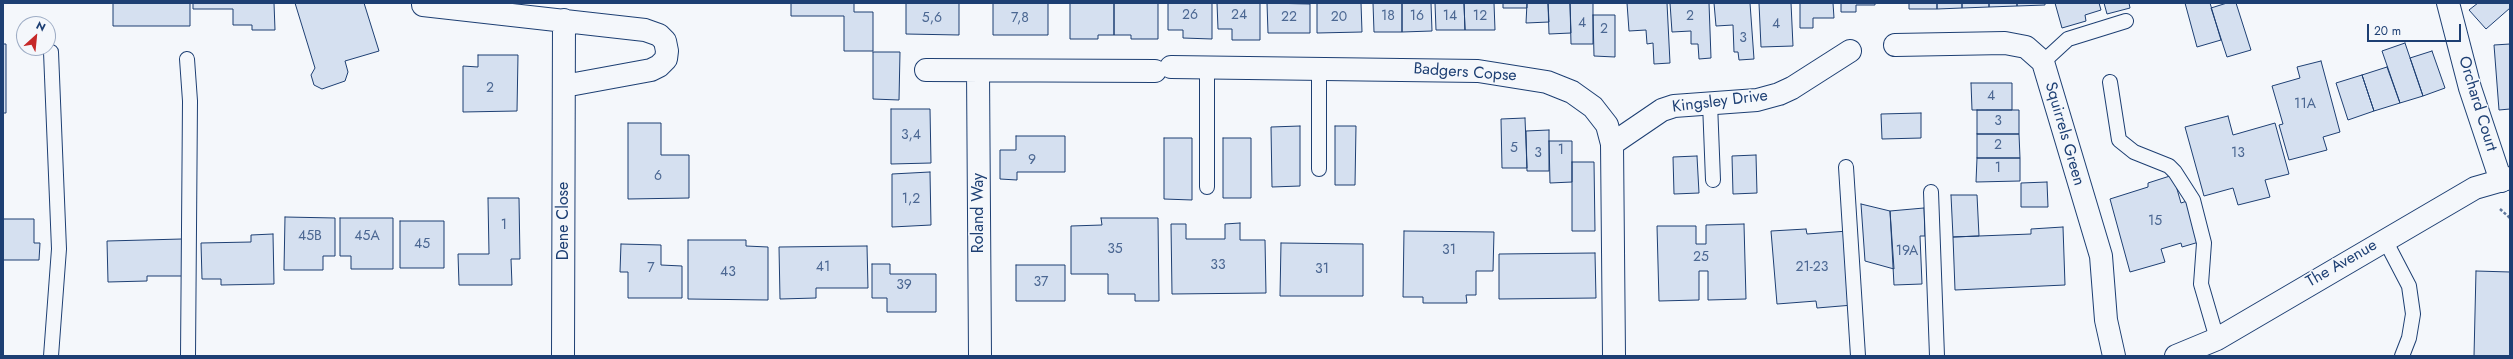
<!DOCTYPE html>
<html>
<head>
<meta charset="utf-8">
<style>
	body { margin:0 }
	#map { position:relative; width:2513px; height:359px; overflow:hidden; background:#f4f7fb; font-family:Jost,sans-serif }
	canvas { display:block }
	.frame { position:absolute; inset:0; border:4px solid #1d3f73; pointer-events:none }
	.north { position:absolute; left:16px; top:16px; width:40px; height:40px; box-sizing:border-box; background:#f4f7fb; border:1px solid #9eadc5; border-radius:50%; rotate:27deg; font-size:11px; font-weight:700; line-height:16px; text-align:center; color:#1d3f73 }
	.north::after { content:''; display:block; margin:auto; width:14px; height:18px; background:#c62828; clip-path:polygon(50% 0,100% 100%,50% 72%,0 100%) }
	.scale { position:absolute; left:2367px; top:24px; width:94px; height:18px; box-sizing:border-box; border:2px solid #1d3f73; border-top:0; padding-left:5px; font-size:12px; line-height:14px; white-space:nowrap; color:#1d3f73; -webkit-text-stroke:3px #f4f7fb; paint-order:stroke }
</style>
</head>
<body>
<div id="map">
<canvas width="2513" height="359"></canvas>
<div class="frame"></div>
<div class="north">N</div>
<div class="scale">20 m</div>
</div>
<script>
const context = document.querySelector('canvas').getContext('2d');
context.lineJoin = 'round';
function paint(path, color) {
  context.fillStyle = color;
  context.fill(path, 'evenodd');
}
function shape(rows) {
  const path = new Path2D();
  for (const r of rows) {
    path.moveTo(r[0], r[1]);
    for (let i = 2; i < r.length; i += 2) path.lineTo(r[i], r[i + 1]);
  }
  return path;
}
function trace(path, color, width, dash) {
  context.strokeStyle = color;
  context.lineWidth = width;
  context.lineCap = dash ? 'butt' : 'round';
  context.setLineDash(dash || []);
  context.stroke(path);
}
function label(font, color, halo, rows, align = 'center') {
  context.font = font + ' Jost,sans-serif';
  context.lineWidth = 3;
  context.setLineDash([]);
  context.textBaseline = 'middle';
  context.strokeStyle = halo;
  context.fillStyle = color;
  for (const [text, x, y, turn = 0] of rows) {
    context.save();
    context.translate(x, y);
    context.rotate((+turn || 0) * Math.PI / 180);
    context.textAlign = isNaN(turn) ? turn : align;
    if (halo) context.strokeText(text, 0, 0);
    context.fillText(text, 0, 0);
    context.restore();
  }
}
const building = shape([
	[113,3,190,3,190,26,113,26,113,3],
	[193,3,274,3,275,30,252,30,252,25,233,25,233,9,193,9,193,3],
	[295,3,364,3,379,51,345,61,348,72,345,81,322,89,314,85,311,75,315,68,295,3],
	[791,3,854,3,854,12,873,12,873,51,844,51,844,16,791,16,791,3],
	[906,3,959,3,959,35,906,34,906,3],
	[993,3,1048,3,1048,35,993,35,993,3],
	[1070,3,1114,3,1114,35,1098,35,1098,39,1070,39,1070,3],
	[1114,3,1158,3,1158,39,1131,39,1131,35,1114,35,1114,3],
	[1168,3,1212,3,1212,39,1183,38,1183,30,1168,30,1168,3],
	[1217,3,1260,3,1260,40,1232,40,1232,29,1218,29,1217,3],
	[1267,3,1310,4,1310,33,1268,33,1267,3],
	[1317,3,1361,3,1362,32,1317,33,1317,3],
	[1373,3,1402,3,1402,32,1374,32,1373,3],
	[1402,3,1431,3,1432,31,1402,32,1402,3],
	[1435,3,1464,3,1465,30,1436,30,1435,3],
	[1464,3,1494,3,1495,30,1465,30,1464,3],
	[1503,3,1527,3,1527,8,1503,8,1503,3],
	[1527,3,1548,3,1549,22,1526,23,1527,3],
	[1548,3,1570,3,1571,33,1549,34,1548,3],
	[1570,3,1593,3,1593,44,1571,44,1570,3],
	[1627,3,1667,3,1670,63,1654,64,1653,43,1647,44,1646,30,1629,31,1627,3],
	[1670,3,1709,3,1711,58,1699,59,1698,44,1691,44,1691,31,1672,32,1670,3],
	[1714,3,1750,3,1754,59,1739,60,1738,52,1734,52,1733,25,1716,26,1714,3],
	[1759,3,1791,3,1793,46,1761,47,1759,3],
	[1800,3,1833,3,1834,18,1813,18,1813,28,1800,28,1800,3],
	[1841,3,1875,3,1875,5,1856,5,1856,12,1841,12,1841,3],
	[1909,3,1937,3,1937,9,1909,9,1909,3],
	[1937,3,1962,3,1962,8,1937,9,1937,3],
	[1962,3,1989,3,1989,7,1962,8,1962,3],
	[1989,3,2017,3,2017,6,1989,7,1989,3],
	[2017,3,2045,3,2045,5,2017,6,2017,3],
	[2055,3,2099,3,2101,10,2085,15,2086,21,2062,28,2055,3],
	[2104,3,2129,3,2130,8,2107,14,2104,3],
	[2185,3,2210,3,2221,40,2197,47,2185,3],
	[2227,3,2236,3,2251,50,2227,57,2211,8,2227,3],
	[2478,3,2510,3,2510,8,2486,29,2469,10,2478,3],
	[1593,15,1615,15,1615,57,1594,56,1593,15],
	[2405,43,2423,96,2400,103,2382,51,2405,43],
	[3,44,6,44,6,113,3,113,3,44],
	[2510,44,2510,109,2499,110,2494,45,2510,44],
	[2432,51,2445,88,2423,96,2410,58,2432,51],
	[873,52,900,52,899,100,873,99,873,52],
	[478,55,518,55,517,111,463,112,463,66,478,67,478,55],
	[2321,61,2340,132,2323,137,2327,150,2289,160,2279,125,2283,124,2272,86,2300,78,2297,67,2321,61],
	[2387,67,2400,103,2374,111,2362,75,2387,67],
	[2362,75,2374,111,2348,120,2336,83,2362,75],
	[1971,83,2012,83,2012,110,1972,110,1971,83],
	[891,109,930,109,931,163,891,164,891,109],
	[1977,110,2019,110,2019,134,1977,134,1977,110],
	[1921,113,1921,138,1882,139,1881,114,1921,113],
	[2228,116,2233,135,2275,123,2289,174,2265,180,2270,197,2238,205,2233,188,2204,196,2185,127,2228,116],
	[1525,118,1527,168,1502,168,1501,119,1525,118],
	[628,123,661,123,661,155,689,155,689,198,628,199,628,123],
	[1300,126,1300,186,1272,187,1271,127,1300,126],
	[1335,126,1356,126,1355,185,1335,185,1335,126],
	[1549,130,1549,171,1527,171,1526,131,1549,130],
	[1977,134,2019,134,2020,158,1977,158,1977,134],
	[1016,136,1065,136,1065,172,1017,172,1017,180,1000,179,1000,150,1016,150,1016,136],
	[1164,138,1192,138,1192,200,1164,199,1164,138],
	[1223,138,1251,138,1251,198,1223,198,1223,138],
	[1549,141,1572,141,1572,182,1550,183,1549,141],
	[1756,155,1757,193,1733,194,1732,156,1756,155],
	[1697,156,1699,193,1674,194,1673,157,1697,156],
	[1977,158,2020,158,2020,181,1976,182,1977,158],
	[1572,162,1594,162,1595,231,1572,231,1572,162],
	[930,172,931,225,892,227,892,174,930,172],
	[2173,175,2181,203,2187,201,2199,242,2182,247,2181,243,2161,249,2165,262,2130,272,2110,199,2148,187,2148,183,2173,175],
	[2047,182,2048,207,2021,207,2021,183,2047,182],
	[1951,195,1977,195,1979,236,1953,237,1951,195],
	[488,198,519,198,520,259,511,259,512,285,459,285,458,254,489,254,488,198],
	[1861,204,1890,211,1894,269,1865,261,1861,204],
	[1924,208,1925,236,1920,236,1922,284,1894,285,1890,211,1924,208],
	[285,217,335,218,335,256,323,256,323,270,284,270,285,217],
	[340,218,393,218,393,269,351,269,351,256,340,256,340,218],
	[1101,218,1158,218,1159,301,1135,301,1135,294,1108,294,1108,274,1071,274,1071,226,1102,225,1101,218],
	[3,219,34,219,34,243,40,243,39,260,3,260,3,219],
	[400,221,444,221,444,268,400,268,400,221],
	[1240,223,1240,240,1265,240,1266,293,1172,294,1171,224,1186,224,1186,239,1225,239,1225,224,1240,223],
	[1744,224,1746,299,1708,300,1708,271,1699,271,1699,300,1659,301,1657,226,1696,226,1696,244,1706,244,1706,225,1744,224],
	[2063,227,2065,285,1955,290,1953,237,2031,234,2031,229,2063,227],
	[1806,229,1807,234,1848,231,1853,305,1817,308,1816,301,1777,304,1771,231,1806,229],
	[1404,231,1494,232,1493,271,1476,271,1476,295,1466,295,1467,303,1423,303,1423,297,1403,297,1404,231],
	[273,234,274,284,221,285,221,279,202,279,201,243,251,242,251,235,273,234],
	[182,239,183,276,147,276,147,281,108,282,107,241,182,239],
	[688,240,746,240,746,246,768,247,768,300,688,299,688,240],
	[1281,243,1363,244,1363,296,1280,296,1281,243],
	[621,244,661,245,661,265,682,266,682,298,628,298,628,272,620,272,621,244],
	[867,246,868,288,816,288,816,298,780,299,779,247,867,246],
	[1595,253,1596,298,1499,299,1499,254,1595,253],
	[872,264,890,264,890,274,936,274,936,312,887,312,887,298,872,298,872,264],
	[1016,265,1065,265,1065,301,1016,301,1016,265],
	[2476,271,2510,272,2510,356,2474,356,2476,271]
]);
const path = shape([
	[2500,209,2510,218]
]);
const service = shape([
	[51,52,59,249,51,356],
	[187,59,190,101,188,356],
	[2043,62,2068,39,2126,21],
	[1207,67,1207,187],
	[1319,67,1319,169],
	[2110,82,2119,140,2134,152,2169,166,2175,172,2193,200,2204,243,2201,284,2217,339],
	[1710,103,1713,180],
	[1846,167,1858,356],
	[1931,192,1937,356],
	[2385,240,2409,286,2413,314,2409,338,2402,356]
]);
const minor = shape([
	[2448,3,2470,88,2501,181],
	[423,5,645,30,659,35,665,41,667,51,666,59,659,66,651,70,564,86],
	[1895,45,2005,43,2026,47,2043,62,2101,256,2106,320,2114,356],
	[1171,67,1478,71,1547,82,1572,92,1593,107,1607,125,1612,144,1614,356],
	[926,70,1155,71],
	[978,71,980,356],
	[1612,144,1662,110,1674,106,1757,100,1779,94,1792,88,1850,51],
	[563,356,564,20]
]);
const tertiary = shape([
	[2176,356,2217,339,2475,188,2510,178]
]);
const numberNames = [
	["26",1190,16],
	["24",1239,16],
	["18",1388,17],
	["16",1417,17],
	["14",1450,17],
	["12",1480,17],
	["2",1690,17],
	["22",1289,18],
	["20",1339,18],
	["5,6",932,19],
	["7,8",1020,19],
	["4",1582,24],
	["4",1776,25],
	["2",1604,30],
	["3",1743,39],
	["2",490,89],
	["4",1991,97],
	["11A",2305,105],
	["3",1998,122],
	["3,4",911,136],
	["2",1998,146],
	["5",1514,149],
	["1",1561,151],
	["3",1538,154],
	["13",2238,154],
	["9",1032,161],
	["1",1998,169],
	["6",658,177],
	["1,2",911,200],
	["15",2155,222],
	["1",504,226],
	["45B",310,237],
	["45A",367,237],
	["45",422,245],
	["35",1115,250],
	["31",1449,251],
	["19A",1907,252],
	["25",1701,258],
	["33",1218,266],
	["41",823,268],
	["21-23",1812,268],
	["7",651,269],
	["31",1322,270],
	["43",728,273],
	["37",1041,283],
	["39",904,286]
];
const streetNames = [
	["Badgers Copse",1465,73,4],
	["Kingsley Drive",1720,102,-7],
	["Orchard Court",2477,104,73],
	["Squirrels Green",2064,134,74],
	["Roland Way",979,213,-90],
	["Dene Close",564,221,-90],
	["The Avenue",2342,264,-30]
];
paint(building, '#d5e0f0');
trace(building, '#1d3f73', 1);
trace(service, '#1d3f73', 16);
trace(minor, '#1d3f73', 24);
trace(tertiary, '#1d3f73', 24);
trace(path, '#5e769c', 2.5, [3, 2]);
trace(service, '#f4f7fb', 14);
trace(minor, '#f4f7fb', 22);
trace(tertiary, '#f4f7fb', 22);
label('14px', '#4b6792', null, numberNames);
label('16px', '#1d3f73', '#f4f7fb', streetNames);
</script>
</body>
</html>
